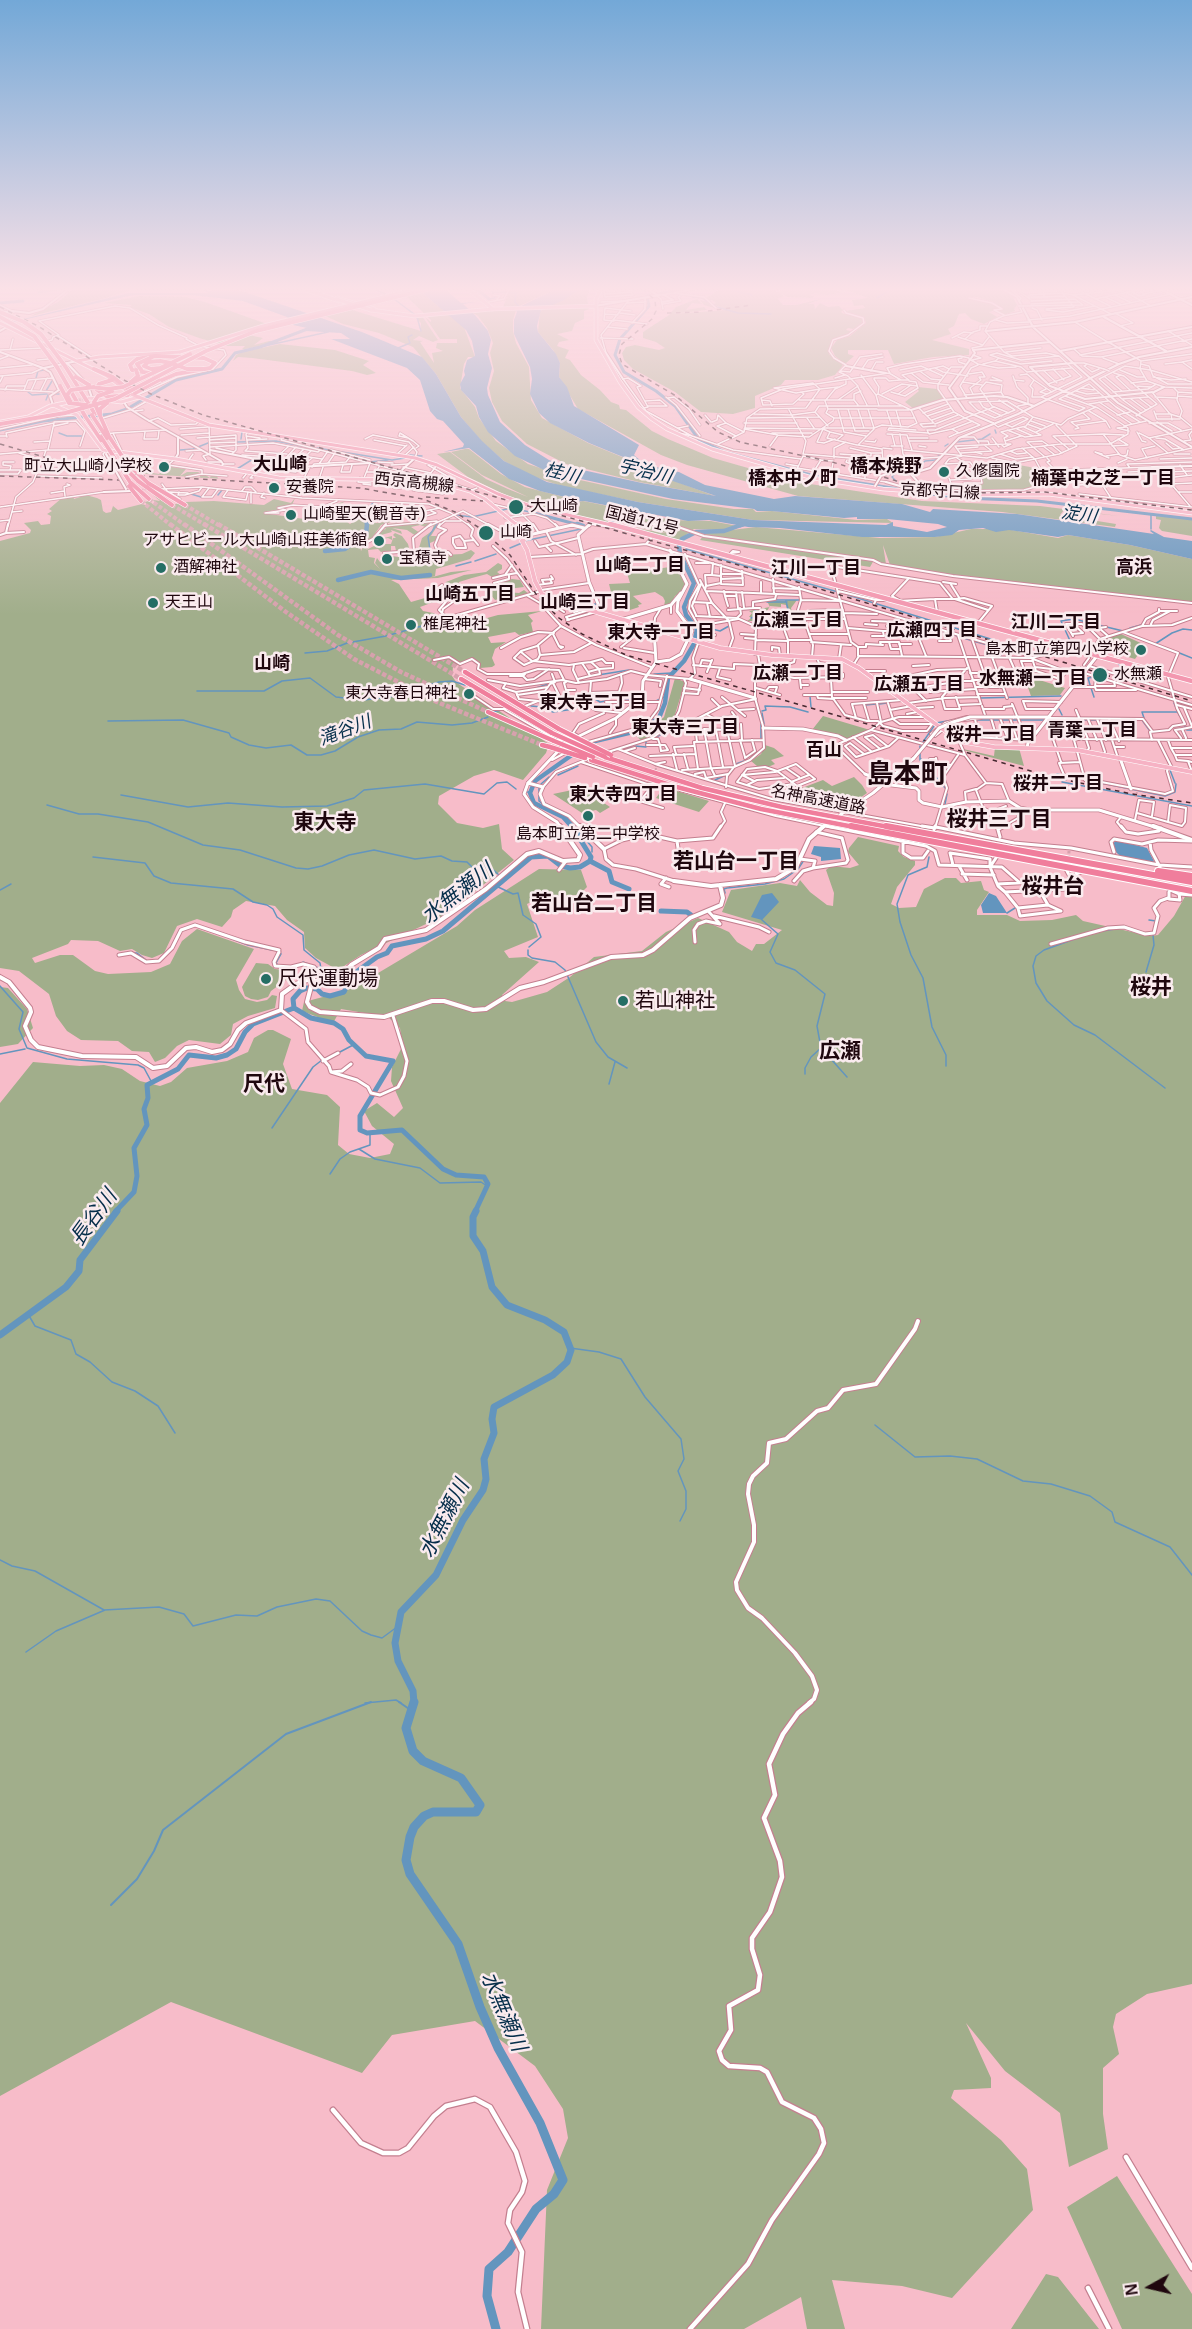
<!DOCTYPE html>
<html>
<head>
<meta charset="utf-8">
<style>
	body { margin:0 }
	#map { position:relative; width:1192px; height:2329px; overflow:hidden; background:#f7bcc9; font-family:Arial,sans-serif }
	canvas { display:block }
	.north { position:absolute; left:1120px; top:2257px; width:60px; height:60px; -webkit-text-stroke:4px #faebee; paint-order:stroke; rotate:262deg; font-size:16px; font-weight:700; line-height:24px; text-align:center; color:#1f070e }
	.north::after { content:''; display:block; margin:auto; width:21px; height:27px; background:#1f070e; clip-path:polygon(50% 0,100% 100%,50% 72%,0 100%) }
</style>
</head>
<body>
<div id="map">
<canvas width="1192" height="2329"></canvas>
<div class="north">N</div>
</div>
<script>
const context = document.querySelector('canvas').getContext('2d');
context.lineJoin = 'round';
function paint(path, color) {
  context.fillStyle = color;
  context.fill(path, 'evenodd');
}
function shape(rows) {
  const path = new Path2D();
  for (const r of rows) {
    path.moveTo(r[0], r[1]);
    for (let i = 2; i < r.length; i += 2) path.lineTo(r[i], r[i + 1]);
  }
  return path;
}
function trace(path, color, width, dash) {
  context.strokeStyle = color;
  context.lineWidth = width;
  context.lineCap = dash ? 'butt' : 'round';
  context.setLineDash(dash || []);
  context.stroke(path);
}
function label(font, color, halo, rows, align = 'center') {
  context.font = font + ' Arial,"Noto Sans JP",sans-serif';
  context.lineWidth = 5;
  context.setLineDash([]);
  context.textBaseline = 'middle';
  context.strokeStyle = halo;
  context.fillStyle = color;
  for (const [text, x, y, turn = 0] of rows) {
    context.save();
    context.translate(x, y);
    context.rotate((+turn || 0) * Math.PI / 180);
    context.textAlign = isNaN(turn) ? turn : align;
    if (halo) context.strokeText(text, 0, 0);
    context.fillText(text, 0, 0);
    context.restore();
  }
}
const green = shape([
	[73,289,135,289,102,299,31,316,58,302],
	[399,289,418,289,464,327,475,357,468,357,464,364,460,388,475,407,479,418,496,441,528,464,571,478,666,499,734,509,753,509,756,512,772,511,857,520,887,519,893,523,753,520,638,502,561,486,529,475,504,461,481,441,461,417,436,374,413,347,379,333,343,324,323,315,349,309,421,331,421,323,415,317,422,316,438,340,433,342,419,336,413,340,423,341,420,342,434,363,432,353,443,351,436,348,437,343,457,343,457,339,440,339,425,317,431,322,431,320,406,296,404,290],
	[510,289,556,289,517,307,513,320,513,331,516,343,529,367,531,400,542,418,588,443,639,464,648,471,715,496,639,482,566,464,527,444,502,421,492,402,489,388,494,371,490,353,493,343,487,328,478,316,473,313,510,308,503,307],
	[580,289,590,289,587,298,589,309,584,311,584,319,575,323,572,331,557,334,569,340,559,342,557,346,569,350,565,358,570,360,581,375,600,390,611,402,619,405,620,409,626,410,652,431,668,439,713,458,797,482,922,501,1040,506,1119,516,1064,510,1060,515,1116,524,1115,527,1002,512,798,496,687,465,661,455,578,409,559,377,560,363,553,350,538,332,540,311],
	[720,289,777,289,776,292,780,292,779,289,839,289,837,291,845,292,827,295,815,293,810,295,814,297,811,298,787,297,782,294,784,297,777,298,783,305,796,305,821,299,808,304,814,304,815,309,820,303,828,307,839,306,843,310,841,312,844,314,855,314,863,319,862,324,853,329,848,328,846,330,851,331,847,335,831,341,829,354,843,365,835,375,818,380,785,380,781,385,755,396,755,408,733,414,701,412,675,392,633,369,624,360,622,353,626,347,635,345,659,350,665,348,656,342,643,338,643,332,669,315,676,307,697,299,702,304,692,303,686,310,704,307,707,310,672,314,726,310,713,304,716,303,712,300,708,301,714,308,704,305,700,300,708,302,706,298],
	[843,289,1001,289,1011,294,1017,305,1014,309,1015,311,1004,315,996,311,1002,309,993,302,977,297,968,298,991,303,1000,309,989,312,997,317,984,324,971,319,965,313,959,314,954,326,948,329,951,334,932,340,969,349,969,355,933,357,894,364,888,350,848,350,848,354,854,356,845,364,835,356,831,348,837,340,850,336,866,323,864,317,845,311,865,308,863,305,854,306,852,300,868,298],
	[139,296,185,297,205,302,267,324,239,333,263,338,254,345,269,341,278,341,278,343,245,349,242,349,245,346,227,346,199,338,169,327,149,314,129,307,132,305,104,303],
	[280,344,335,350,369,361,363,365,376,373,367,375,352,371,252,358,238,357,233,361,236,355,242,352],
	[918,387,937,389,944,399,914,409,905,402,919,391,917,389],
	[465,449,469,449,501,474,525,487,568,498,571,503,583,501,623,509,607,520,609,523,554,511,508,496,468,477,437,454,450,452,486,479,508,489,528,497,482,475,451,452],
	[1008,463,1030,467,1043,473,1040,475,1043,477,1028,489,967,491,965,484,983,484,981,471,1007,471,997,467],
	[81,465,128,472,141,468,140,471,159,474,166,466,186,469,180,476,187,472,198,472,200,473,185,477,201,478,199,475,204,474,210,478,211,475,217,475,218,479,223,479,146,474],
	[73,495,74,499,86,495,97,498,101,500,103,511,106,513,111,512,113,506,118,510,142,504,148,506,145,502,149,501,154,505,157,504,153,500,160,501,153,495,170,506,179,503,184,506,188,504,185,502,214,501,264,505,274,499,291,503,295,498,292,505,276,508,287,511,267,512,277,510,274,510,263,513,304,519,314,514,308,512,313,507,323,508,346,501,335,507,350,513,335,519,343,519,350,524,370,510,370,517,376,523,394,521,381,525,372,538,360,544,361,551,363,547,368,548,366,550,378,544,391,544,393,538,396,538,393,535,395,533,402,536,408,544,409,548,405,550,396,551,395,546,391,546,391,551,381,552,378,549,368,550,369,557,375,558,374,563,380,569,375,563,377,558,380,562,392,556,405,558,405,551,411,560,417,555,424,556,419,548,422,538,432,531,434,524,453,515,448,521,439,523,431,536,437,536,437,540,430,543,430,549,434,551,431,552,431,556,435,557,431,560,436,560,443,555,462,554,471,550,475,553,470,559,436,569,435,576,429,578,451,572,472,570,438,578,391,580,399,584,411,602,425,598,439,600,420,607,423,611,433,613,443,618,435,621,434,623,436,623,430,624,431,626,444,630,498,615,542,611,528,615,533,621,531,623,533,632,519,635,515,632,488,637,491,643,506,642,495,649,492,658,495,665,492,667,480,668,480,664,471,659,453,667,452,676,457,683,549,744,546,753,523,780,494,770,474,776,439,796,438,804,457,823,483,828,499,824,502,849,514,860,447,914,361,955,338,970,316,958,305,948,304,932,287,920,275,906,246,901,233,910,231,917,222,927,197,919,177,926,164,953,152,958,142,955,132,949,120,951,98,941,71,940,68,944,32,958,35,963,60,955,73,955,95,971,108,974,151,972,170,964,182,941,197,929,254,949,236,980,239,990,245,999,257,1002,267,1000,272,995,277,996,275,1008,248,1016,233,1024,231,1035,220,1044,189,1040,177,1046,165,1058,155,1062,149,1052,132,1051,118,1041,81,1040,67,1031,56,1016,49,994,19,971,0,968,0,541,30,533,31,530,24,523,38,521,41,525,50,524,51,516,47,514,52,511,49,509,63,497],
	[629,510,671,520,711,521,738,526,721,530,694,529,679,540,622,526,678,535,636,527,643,525,661,526,627,520,627,516,622,513],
	[1156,516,1192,519,1192,536,1162,531,1159,528,1161,520,1156,519],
	[431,520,437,521,428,528,420,525,411,527,420,533,416,536,407,530,392,528,401,531,402,534,391,530,392,532,381,535,384,538,392,536,392,540,388,538,372,541,382,530,386,529,384,527,388,524],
	[756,527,880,538,935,537,971,529,1006,529,1058,538,1068,535,1130,545,1192,559,1192,602,954,575,890,565,883,545,886,564,874,560,870,567,700,540,703,536,699,534],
	[498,563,502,565,502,569,497,572,501,575,492,577,487,574,472,578,459,582,457,586,451,588,444,586,446,582,464,575,486,572],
	[677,566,686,584,684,590,675,596,671,604,664,606,665,601,663,597,655,592,633,596,642,604,638,605,639,607,630,610,623,596,597,598,595,593,611,592,609,584,630,583,627,573],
	[512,579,520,580,524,587,508,589,506,592,519,593,524,590,529,594,501,601,502,598,495,600,484,587],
	[787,600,797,600,791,608,792,613,788,614,786,605,781,604,781,607,770,606,767,611,769,613,757,612,777,617,757,617,757,621,747,621,753,617,749,617,752,613,749,611,770,607,767,601,786,601,787,604],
	[1121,634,1145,645,1135,659,1115,653,1106,638],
	[675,678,685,682,673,721,659,733,642,741,635,735,651,728,664,717],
	[1028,678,1033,678,1065,688,1060,695,1031,696,1026,682,1029,682],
	[823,716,870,730,847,739,812,730],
	[765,745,774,748,784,756,771,760,775,764,768,767,757,766,751,761,761,754],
	[995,747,1019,748,1024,766,963,750,963,749,994,756],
	[854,777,862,785,867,793,843,810,828,807,802,788,823,780,832,786],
	[664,787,709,801,699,812,656,798],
	[582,788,592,795,610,807,600,813,596,810,582,813,553,794],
	[858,837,899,846,898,851,904,857,915,861,915,865,897,887,891,904,899,908,916,907,924,889,945,878,956,878,961,883,981,881,984,890,989,892,977,910,977,915,1007,915,1020,921,1052,920,1076,915,1083,921,1150,936,1158,935,1174,916,1187,893,1192,895,1192,1984,1147,1994,1116,2014,1113,2027,1119,2054,1103,2068,1103,2114,1108,2149,1069,2167,1060,2113,1005,2071,966,2023,991,2078,991,2088,954,2090,951,2098,1001,2140,1027,2169,1033,2210,952,2298,902,2286,832,2280,845,2329,807,2329,801,2297,744,2329,541,2329,547,2190,568,2138,563,2109,535,2066,475,2021,392,2035,362,2073,171,2002,0,2096,0,1103,33,1062,80,1066,104,1065,122,1069,140,1081,160,1086,171,1082,187,1068,227,1061,248,1052,254,1038,268,1030,273,1030,291,1039,283,1064,292,1089,327,1095,340,1107,338,1145,349,1154,370,1158,390,1154,394,1144,372,1126,364,1111,377,1103,394,1117,403,1108,391,1081,392,1067,402,1047,400,1028,388,1017,341,1009,333,1023,302,1011,304,1002,338,993,363,982,457,926,475,910,539,869,581,870,587,887,579,895,542,897,527,904,538,937,504,951,509,958,526,957,539,962,502,995,505,1001,512,1002,547,992,570,977,594,957,642,951,666,932,698,918,729,932,737,942,752,951,756,944,764,944,782,930,722,912,731,890,780,883,797,886,800,880,810,892,827,905,833,906,834,893,826,870,831,866,850,868,859,865,848,852,849,848],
	[256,963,268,964,275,969,293,971,290,977,271,991,268,997,258,1000,251,999,245,996,242,987],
	[0,987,8,988,27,1009,33,1028,18,1044,0,1047],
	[1117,2176,1192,2294,1192,2329,1122,2329,1067,2207],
	[1046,2274,1058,2277,1099,2329,1011,2329]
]);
const water = shape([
	[198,289,211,291,210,289,233,289,245,292,362,332,422,357,436,374,461,417,482,441,504,461,547,482,638,502,753,520,886,525,893,522,893,526,927,532,947,527,938,524,887,519,857,519,857,517,844,518,771,511,757,511,754,509,673,499,567,476,544,470,515,456,488,432,479,417,476,406,461,390,460,384,465,375,464,371,467,360,475,356,472,341,466,330,418,289,445,289,461,303,476,302,463,304,475,315,488,331,491,340,488,354,492,368,487,388,488,395,500,422,525,445,549,460,569,467,642,483,716,496,667,479,640,464,589,443,550,423,539,413,530,394,532,379,530,367,514,334,514,320,517,312,515,309,556,289,580,289,564,300,541,310,537,326,538,332,556,354,560,363,559,377,567,387,574,406,639,445,634,455,641,461,662,469,679,472,705,485,774,499,795,496,902,504,930,512,933,509,1017,514,1154,534,1150,531,1151,530,1164,537,1192,541,1192,559,1130,545,1068,535,1058,537,1009,530,996,532,983,528,959,530,952,535,935,537,862,537,780,528,748,527,709,520,688,521,584,501,572,502,569,498,540,491,509,479,469,448,443,452,463,447,464,444,443,421,437,419,430,411,420,380,407,368,331,339,350,339,341,333,305,331,307,328,293,325,287,317,243,301,192,295,133,295,0,325,128,293,210,293],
	[1116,840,1147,848,1155,863,1121,857,1115,851,1113,844],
	[814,846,840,848,841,859,821,861,821,857,811,854],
	[772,893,779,902,762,920,751,917,762,895],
	[989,893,996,896,1007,913,983,913,981,905]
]);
const streamFar1 = shape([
	[374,289,387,295],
	[727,289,752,295],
	[492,292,516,293,515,302,519,307],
	[692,297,702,298,717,307,738,313,771,314],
	[877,298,891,289],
	[394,299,414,314],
	[489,299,495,298,491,289],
	[417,317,421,331],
	[260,347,328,332],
	[398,348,410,343,408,337,412,335],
	[36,378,38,371,44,370],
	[46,391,52,381],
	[28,392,32,395,47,394],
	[53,394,59,394],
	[46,400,48,395],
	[995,430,996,433],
	[59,433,67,436,82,436],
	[241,439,242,432],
	[237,442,276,441,310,448],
	[957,442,982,439,990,434],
	[945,446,948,444],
	[317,448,392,460],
	[180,450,193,449,208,443],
	[410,455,422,456],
	[392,460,405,458],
	[369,462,388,460],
	[275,463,292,466],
	[909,468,917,468,925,461,935,460,939,455],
	[237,469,253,459],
	[896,481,892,477,899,469,904,469],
	[191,494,201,497],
	[218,495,222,490],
	[512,508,534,513],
	[456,515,472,517,507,509],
	[1151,515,1151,529],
	[524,541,581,529],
	[510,548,522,543],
	[686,549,838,592],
	[475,561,496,554],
	[418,564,431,556,428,537,438,523],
	[456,566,471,562],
	[390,576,402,578],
	[848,595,997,641],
	[776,600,801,600],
	[767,602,787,602],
	[596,603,597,603,589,609,596,603],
	[782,617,790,617,786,601],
	[751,618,756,616,754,602],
	[1130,628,1141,625],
	[712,629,720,631,729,626],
	[938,630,970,640],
	[973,641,988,645],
	[1064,644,1065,641,1071,641],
	[1155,644,1172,633,1183,629,1192,630],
	[1072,645,1061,621,1074,619,1123,631],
	[998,647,1001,656],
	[1177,652,1192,658],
	[305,653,327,651,347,643,386,636,447,619],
	[1119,664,1125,675],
	[654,674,672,673],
	[598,675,629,670,639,672],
	[1090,685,1088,678,1094,677],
	[1091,688,1094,697],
	[533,689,551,683],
	[197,691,264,691,282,681,310,678,336,697,363,700,390,697,439,682,452,681,465,685],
	[810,696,811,707],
	[980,698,1061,696],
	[611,701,636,700],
	[656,701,666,696],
	[1174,703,1179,715],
	[879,704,887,703],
	[865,705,876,704],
	[531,706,542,707,553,712,574,709,592,697,600,702,606,701],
	[1059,709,1062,715],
	[762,711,766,710,765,706,790,707,808,712],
	[492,712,502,710],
	[762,713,764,724],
	[1144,718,1142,712,1177,712],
	[977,720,1107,720],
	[1142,720,1150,731],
	[108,721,183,720,229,733,231,737,249,745,266,748,291,745,307,755,321,755,335,751,358,737,379,730,401,729,417,722,452,725,472,723,488,717],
	[761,724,761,738],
	[1184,725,1187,730,1192,730],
	[655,738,666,731],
	[923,742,936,723,953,720],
	[635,746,646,747,646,742],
	[920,746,920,760],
	[622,749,632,747],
	[921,759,946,789],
	[736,764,744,761],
	[1170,770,1175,783],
	[1057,774,1165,796,1175,792,1176,784],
	[558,775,578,766],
	[715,780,726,775],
	[1062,782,1192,806],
	[541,784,549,777],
	[539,788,539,801,551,811,567,818,592,847,592,852],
	[527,792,530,792],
	[121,795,188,807,228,803,282,807,327,806,354,798,364,790,425,784,484,794,497,783,507,782,516,789],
	[945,804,947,794],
	[47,805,79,814,98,814,148,822,203,845,240,850,296,868,308,869,322,866,349,855,374,850,415,859,441,856,452,861,467,862,472,867,490,867,499,875],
	[93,857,145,863,154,876,171,883,233,889,253,902,267,905,273,909,277,917,303,935,304,950,320,963,321,969,317,978],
	[929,857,927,867,908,875,897,904,900,922,911,955,923,978,932,1027,946,1055,946,1066],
	[496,886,513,894,518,893,523,915,536,924,541,937,529,947],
	[0,890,11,884],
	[725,893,724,889,727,888,765,884,784,879,798,869,804,860],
	[1007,913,1015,908],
	[762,920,778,934,770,952,776,963,795,970,825,994,817,1026,821,1048,811,1057,805,1068,805,1074],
	[1149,920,1156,921],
	[1102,931,1115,929],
	[227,937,248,945,272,950],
	[1080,937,1044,950,1036,956,1033,966,1036,983,1047,1001,1074,1025,1095,1035,1165,1088],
	[170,949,180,929],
	[528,950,528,955,532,958,555,962,565,970,596,1042,608,1057,627,1068],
	[124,953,137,953,146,960],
	[303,962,321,969],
	[278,965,276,963,281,954,279,951],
	[1146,972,1154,945,1153,935],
	[0,986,23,1012,19,1029,27,1048,67,1059,138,1065,144,1068,151,1081],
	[313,988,315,983],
	[822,1049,847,1077],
	[338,1053,355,1044],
	[0,1054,25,1049],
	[609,1084,615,1062],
	[272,1128,313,1067,322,1060],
	[359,1149,375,1159,420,1168,440,1183,481,1182,487,1186],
	[330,1174,340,1159,350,1152,370,1145,370,1132],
	[28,1314,35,1326,71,1340,76,1354,90,1362,112,1382,135,1391,158,1406,175,1433],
	[570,1348,599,1352,621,1359,645,1397,681,1439,684,1459,678,1471,686,1491,686,1509,680,1521],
	[875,1425,915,1457,950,1456,977,1459,1023,1481,1051,1484,1090,1496,1112,1512,1115,1522,1170,1547,1192,1575],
	[0,1560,12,1566,35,1571,104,1610,159,1607,184,1614,193,1626,236,1615,257,1616,277,1607,316,1599,330,1601,362,1631,371,1635,382,1638,397,1627],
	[26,1652,56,1631,105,1610],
	[365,1703,396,1700,401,1703]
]);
const stream = shape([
	[399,1702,412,1711],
	[111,1905,137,1879,154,1851,163,1830,286,1734,371,1702]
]);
const riverFar4 = shape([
	[477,289,489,299],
	[683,289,647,296,649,306,620,339,615,355,624,372,656,391,675,406,699,440,725,452,815,476,905,490],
	[39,292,57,289],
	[0,303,23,301],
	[0,430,43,421,112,414,127,409,176,380,222,369,235,353,260,347,310,328],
	[915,492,964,498,1037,501,1192,519],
	[534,513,583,526],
	[612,522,627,505],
	[367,526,363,514,375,502],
	[740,526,749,523]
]);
const riverFar3 = shape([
	[577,524,583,526],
	[325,551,345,549,366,534,367,524],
	[338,580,371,572,401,578,430,575],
	[595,741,637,731,659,718,665,703,668,678,684,661,694,644,697,629,686,615,684,607,694,583,680,554,679,545,682,539,696,532,724,531,744,524],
	[573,828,563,817,534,803,530,793,535,781,586,745]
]);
const riverFar2 = shape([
	[572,826,591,857,590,861],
	[590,861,609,871,612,882,629,889],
	[661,911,687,912,691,915],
	[294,1008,311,1018,334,1023,343,1029,349,1040,366,1056,393,1061,360,1116,360,1130,367,1133,402,1130,443,1169,456,1175,484,1177,488,1184,475,1212],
	[294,1008,293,999,300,991,307,988,317,989,322,994,330,996,344,992,352,975,377,957,387,953,392,946,426,939,443,931,531,857,548,856,561,866,570,868,580,867,590,861],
	[115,1212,134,1192,137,1176,134,1148,147,1125,144,1109,148,1098,147,1085,178,1069,189,1055,216,1058,227,1055,236,1049,245,1032,253,1024,294,1008]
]);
const riverFar1 = shape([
	[0,1335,66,1287,79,1271,80,1260,117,1211],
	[414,1703,413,1691,398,1661,395,1643,401,1612,436,1575,463,1520,483,1490,486,1479,484,1459,494,1433,492,1419,494,1407,553,1375,567,1362,571,1350,564,1332,545,1320,507,1305,492,1287,483,1251,473,1236,473,1217,476,1211]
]);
const river = shape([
	[414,1702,406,1728,413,1751,423,1761,461,1778,480,1805,476,1812,433,1812,424,1816,414,1827,410,1837,406,1860,410,1874,458,1944,480,2007,498,2048,540,2123,563,2180,554,2194,536,2209,508,2252,489,2269,487,2296,496,2329]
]);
const minorTunnelFar2 = shape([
	[79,421,95,419],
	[132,490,158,489]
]);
const minorTunnelFar1 = shape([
	[769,576,773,573],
	[655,782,656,766],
	[1136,797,1137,792]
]);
const minorTunnel = shape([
	[1068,867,1069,851]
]);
const primaryTunnel = shape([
	[69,402,89,398]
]);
const motorwayTunnelFar1 = shape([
	[149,499,186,526],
	[141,501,172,526],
	[172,505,207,526],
	[185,505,220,526]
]);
const motorwayTunnel = shape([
	[170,524,286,612,354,659,437,702,542,745],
	[184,524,338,635,401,672,488,712],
	[204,524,461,679],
	[218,524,465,672]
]);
const minorFar4 = shape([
	[604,289,605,297,633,295],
	[1010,289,1021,298,1019,301],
	[1017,290,1030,299],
	[1080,291,1110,306],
	[1132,292,1140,296,1145,295],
	[673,293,704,297,716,308],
	[1062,293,1073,295],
	[1127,293,1151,306],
	[606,294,631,292,633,294],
	[1044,294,1062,293,1065,296],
	[1143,294,1163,290],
	[493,295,500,296,497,299],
	[662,295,695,289],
	[1115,295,1130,302],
	[657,296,661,299,663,309],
	[1031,297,1046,297],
	[1105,297,1120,304],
	[969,298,992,303,1002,309,994,310,1004,315],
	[1029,298,1029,295,1043,294,1045,297,1065,296,1074,307,1046,309],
	[1095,299,1143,289],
	[601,302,622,301],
	[484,303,504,299,509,289],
	[627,303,646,302],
	[663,304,681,301,678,297,680,296],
	[1031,304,1078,302],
	[0,305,14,312],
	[1023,306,1083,305,1075,299,1031,301],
	[1032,308,1037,310,1042,320],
	[622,310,631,311],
	[844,310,846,313,863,318,864,323,848,335,833,340,829,351,834,358,846,365,839,372,848,376,857,385,867,405],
	[1046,310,1063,312,1095,306],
	[620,313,635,315],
	[1115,313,1133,323,1120,326],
	[605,314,618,315],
	[1111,314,1073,295,1130,289],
	[614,320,647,324],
	[996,320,1007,323,1029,322],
	[1028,320,1070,316,1171,294],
	[614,321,604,320,605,308,622,310],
	[1075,322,1109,343],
	[632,323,645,309,645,298],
	[608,327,627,329],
	[1168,331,1192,345],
	[58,336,91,357],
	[958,337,983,345],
	[600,338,633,339],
	[952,338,964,332,973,333],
	[965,339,973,332,980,330,980,326,988,326],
	[40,343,52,340,53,337,59,335,39,321,115,306,130,308,158,325,187,338],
	[1074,349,1082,356,1101,357,1192,339],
	[0,350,43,348],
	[10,350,13,339],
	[973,350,972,348,982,346,989,337],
	[1006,352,1041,348],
	[606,353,601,335,629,300],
	[1080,355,1192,333],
	[1012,356,1046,353,1059,356,1082,377,1041,397],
	[1012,356,1004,352,985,331,990,322,1003,316,1022,312,1019,306],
	[1059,356,1021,360,997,353,990,355,999,358,995,361,1021,367,1027,372,1071,368],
	[962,358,958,359,959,362,965,364],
	[999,358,1021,364,1052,361],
	[1103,358,1119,364],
	[1136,358,1141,361,1140,369,1147,381,1164,387,1192,388],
	[0,359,8,356],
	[969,359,978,364,998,368,1016,367],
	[37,360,48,359],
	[972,360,981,358,973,355],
	[1192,360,1182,362,1192,369],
	[1141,361,1192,354],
	[1073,363,1084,363,1104,369],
	[983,364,995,361],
	[1141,364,1149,366,1153,376,1168,384,1192,384],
	[1165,364,1182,362],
	[1086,365,1084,366,1092,372,1099,369],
	[0,368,32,365],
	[935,368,943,372,968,376],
	[862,369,868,360,883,357],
	[1053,369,1064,380],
	[900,370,921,366,943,376],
	[1043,370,1057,383],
	[1120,370,1137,377,1144,377],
	[840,371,850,372,860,357,882,354],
	[871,371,876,362,883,362],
	[921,372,931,379,941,380],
	[890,373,887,368,904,364,960,356,969,358],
	[911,373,923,382,949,385],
	[1114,373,1124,376,1157,404,1136,416],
	[969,374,982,372,985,377,979,377,981,380,970,388,973,394],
	[861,375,876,395],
	[902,375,943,366,949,369],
	[1020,375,1027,374,1034,380,1030,386,1033,389,1032,397,1041,397,1079,411,1085,408,1059,399],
	[1121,375,1116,377,1130,390],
	[0,376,32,373,43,368],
	[1013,376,1017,387,1028,398,1028,404,1018,406],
	[1105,377,1122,391],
	[1153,377,1171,380,1186,379],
	[835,378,845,375],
	[874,378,886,378,889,381,900,380],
	[623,379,646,411,692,436,733,450,801,459],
	[623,379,628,378,641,386,637,387,648,407,644,408],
	[874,379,879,387,878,394],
	[990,380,1002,381,992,377],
	[1014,380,1024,381],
	[1034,380,1052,392],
	[0,382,3,376],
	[963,382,982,385],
	[813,383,820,389,796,393,774,388,813,383],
	[1131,383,1147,381],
	[938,384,938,389,954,412,965,418],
	[938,384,951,367,963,367],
	[1048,384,1071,376,1062,368],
	[1135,386,1151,387],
	[1081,388,1094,390],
	[1174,388,1178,392,1177,400,1182,411,1180,417,1192,427],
	[0,389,53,392],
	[820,389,838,387],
	[1046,389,1040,392,1047,394],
	[5,390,7,386,25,386],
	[24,390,28,380,53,378],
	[41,390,47,378],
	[31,391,36,380],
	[1076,391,1087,394,1099,393],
	[891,392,905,396,918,388,916,382,909,381],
	[1113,392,1148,389,1155,385],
	[1152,392,1170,414,1180,417],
	[1178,392,1192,393],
	[882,394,902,384,917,386],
	[898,394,911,385],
	[964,395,1001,392],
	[135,396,177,377,213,369,226,355,224,350,199,346,186,339],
	[1178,396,1192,397],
	[666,397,676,405,700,436],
	[1004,397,1001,392,1002,385,986,382,980,389,992,406,1009,413],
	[1148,397,1122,399,1099,379,1125,366,1150,370,1192,382],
	[1155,397,1177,398],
	[668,398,674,397,689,409,700,425],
	[967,398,960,386,971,368,978,365],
	[1139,398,1151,407],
	[1059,399,1089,384,1116,407,1140,422],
	[1131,399,1146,410],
	[762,400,770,401,772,406],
	[799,400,854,400,858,405],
	[838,400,858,386],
	[854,400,854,394,861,391],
	[1123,400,1141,413],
	[645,401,660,400,667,406,648,406],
	[979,401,983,407,1002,416],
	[969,402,1007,401,1033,417,1026,426,1001,432,1008,436,1004,438,1005,441],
	[969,402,977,410,995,418,1015,410,999,400],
	[1099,402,1132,424],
	[1089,404,1108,401],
	[763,405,761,398,783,389,889,373,901,380,909,380,902,375],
	[763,405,793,404,804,394,801,392],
	[919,408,933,422],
	[828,409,877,409],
	[838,409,844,432,866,436],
	[848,409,855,431],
	[858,409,864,428],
	[868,409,874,428],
	[789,410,806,441,803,454,862,459],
	[878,410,909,410],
	[896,410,901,427],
	[135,411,143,410],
	[887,411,892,426],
	[1089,411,1106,421,1110,428],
	[1154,411,1157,419,1180,419],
	[923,413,948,404],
	[754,414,792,415,815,412],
	[1155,414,1171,414,1172,420],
	[705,415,711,422],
	[1117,415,1130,412],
	[61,416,74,415],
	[927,416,951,408],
	[1023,417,1028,419,1012,427,1005,424,1023,417],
	[1033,417,1061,425,1068,419,1096,407],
	[103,418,133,409,149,400],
	[747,418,819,417],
	[807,418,814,428],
	[834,418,915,418],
	[965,418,980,425,959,433,952,429,929,434,927,430,935,430,965,418],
	[965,418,994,407],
	[932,420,954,412],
	[149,421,158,418,171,425,196,424,199,421],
	[1031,421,1045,426],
	[54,422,76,421,85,431],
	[712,422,717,420,718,415,726,423],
	[1157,422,1172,431],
	[744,423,797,423],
	[934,423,920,424,923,427,936,426],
	[1149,423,1168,423,1181,430],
	[935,424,958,415],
	[994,424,998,427,1005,424],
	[1027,424,1041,429],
	[1077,425,1106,421],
	[54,426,68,423],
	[828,426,815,412,819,406,903,406],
	[1124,426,1146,421],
	[1126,427,1117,428,1129,431],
	[678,428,688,426],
	[746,428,823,429,830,432,827,438,857,445],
	[824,428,874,428,882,425,908,427,917,423,911,410,878,394,876,395,879,406],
	[0,429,63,415],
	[180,429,208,427],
	[744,429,778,435,809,437,833,421,834,418,826,413,828,409,825,401,835,389,846,384,846,381],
	[823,429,817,442,824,443,835,439],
	[952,429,973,421],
	[1017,429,1033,436],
	[1075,429,1079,428,1071,422,1090,419,1083,413],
	[916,430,889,428,888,430,928,433],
	[1007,430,1025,437,1041,435,1024,427],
	[855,431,869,431],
	[145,432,144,439,158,439,159,431],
	[830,432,843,435,838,439],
	[1036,432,1053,424],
	[1137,432,1142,441,1146,442],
	[679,433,692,436],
	[772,433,812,433],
	[1139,433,1149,438],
	[93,434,113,433],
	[887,434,907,435,912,450],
	[892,434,895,446],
	[900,434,903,454,908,460],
	[1103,434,1124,435],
	[181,435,209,433],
	[0,436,6,436],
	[246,436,260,438],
	[736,436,717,426,726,423,744,432],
	[7,437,6,433,54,423],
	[283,437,281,440,320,450],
	[949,437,958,433],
	[962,437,974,437,979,443],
	[197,438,236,435,236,450,232,454],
	[408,438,399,436,400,433,413,441,419,446,416,448],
	[732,438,744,432,747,418,760,409,806,408,820,389],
	[909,438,928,438],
	[992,438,999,447],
	[1156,438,1165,439,1184,450],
	[365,439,373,435,409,442,417,452,415,458],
	[209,440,236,438],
	[247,440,267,439],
	[374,440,406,446],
	[865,441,875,442,876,440],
	[909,441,937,441],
	[978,441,988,441,989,444],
	[1184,441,1191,440,1189,435,1192,431],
	[34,442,50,441],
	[210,443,236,442],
	[1166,443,1173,449,1180,448],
	[718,444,729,439],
	[1001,444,1004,447,1011,444,1006,444],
	[858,445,882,449,883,461,940,457],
	[858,445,874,429],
	[1052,445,1062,453],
	[80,446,85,431],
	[770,446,778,435],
	[891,446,903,446],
	[919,446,926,447],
	[1043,446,1055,455],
	[1112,446,1128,445,1118,439],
	[210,447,273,443,318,452,320,450,427,478,437,465],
	[216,448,234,452],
	[883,448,892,449],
	[1022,448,1035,459,1042,472],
	[957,449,978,447],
	[1069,449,1053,436,1103,434,1120,455,1135,460,1192,448],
	[48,450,54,423],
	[303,450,289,463,297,464,311,451],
	[331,450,370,460],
	[904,450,987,458,1017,449,1061,444,1110,444,1128,434,1128,428,1098,408,1065,396],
	[186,451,201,450],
	[245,451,287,454],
	[245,451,248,448,246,434,248,432],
	[1010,451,1017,454,1026,453],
	[105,452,103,454,111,468],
	[122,452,113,433,166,430],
	[975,452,982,454],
	[871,453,881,453],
	[961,453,992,451,984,445],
	[1168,453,1149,438,1192,429],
	[0,454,48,450,103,450],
	[290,454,322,459],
	[397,454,407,445],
	[840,454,871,456,871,453,850,448],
	[1000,454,1016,459,1033,457],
	[1102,454,1095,452,1109,458],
	[1174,454,1190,454],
	[242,455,274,457,272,460,283,461],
	[44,456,46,450],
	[278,456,289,446],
	[404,456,414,447],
	[1106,456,1119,454],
	[1124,456,1127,455,1128,450],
	[1045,457,1027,442,1042,441,1048,445],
	[834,458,834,448,846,442],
	[992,458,1015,463,1059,454,1077,446,1056,425],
	[1047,458,1050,461,1047,462,1053,468],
	[1147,458,1142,449,1155,446],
	[175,459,168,465,202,470,202,474,227,476],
	[1160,459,1192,458],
	[206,460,203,456,210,454,209,425],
	[847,460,846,462,851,464,862,459,884,461],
	[997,460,994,462,1000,464,1005,461],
	[188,461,193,454],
	[208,462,221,462],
	[378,462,393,463],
	[964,462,970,462,974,468],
	[289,463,283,461,296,447],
	[328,463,335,453],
	[894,463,903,466,909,472],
	[964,463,945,464,949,459,962,456,955,446,1006,444,1005,441,1021,436],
	[1118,463,1127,459],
	[223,464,234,464],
	[319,464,328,451],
	[786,464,798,466],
	[853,464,865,475,865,479],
	[28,465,31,460,41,460],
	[343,465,341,472,350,472,352,465],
	[391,465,408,464],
	[428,465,454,480,451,483],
	[1180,465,1187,475],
	[303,466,312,458],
	[312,467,314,464,346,462,350,457],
	[403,467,431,473],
	[286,468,284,471,296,472,298,468],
	[797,468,886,482],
	[1130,468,1127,464,1192,462],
	[966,469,997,467],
	[0,470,21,470,18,474,0,474],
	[10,470,11,466,3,465,3,462,14,462],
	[39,470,58,469,59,466,53,466,52,469],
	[791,470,797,469,803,456,821,460],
	[1079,470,1094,472,1111,498],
	[814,471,821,460,833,461],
	[1062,471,1064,474,1098,476],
	[367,472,376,472,380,465],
	[1128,472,1154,471],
	[1166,472,1192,471],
	[831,473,833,463],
	[38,476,102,478],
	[428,476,472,490,477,488],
	[186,477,202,474],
	[1060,477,1083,477],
	[243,478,247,473],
	[253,478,250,478,254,474],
	[304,478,309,468],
	[360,478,358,482,371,483],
	[364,478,370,463],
	[949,478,953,489],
	[1166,478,1190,506],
	[1166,478,1192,475],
	[319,479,323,467],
	[398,480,394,488,401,488],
	[950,480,971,479,963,462,957,458],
	[1069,481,1100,479],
	[918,482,935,489,961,491,1024,490,1035,487,1043,477,1068,470,1152,467],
	[162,484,167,491,180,499],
	[363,484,371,485],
	[1171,484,1192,483],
	[1077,485,1104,484],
	[209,488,202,497,212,497,218,489],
	[431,488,437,490,442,483],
	[953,488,965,488,964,483,982,483,980,473,968,473],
	[161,489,202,487,302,498,429,504,451,513,470,526],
	[228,490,223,497,246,500,248,492],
	[413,490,443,494,452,486],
	[242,491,245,487,251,487,256,492],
	[418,491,431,487,434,482],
	[170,492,188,493],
	[179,492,178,495,185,495,199,491,202,487],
	[251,492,251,503],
	[1178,492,1192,492],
	[51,493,64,491],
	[264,493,261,497,265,498],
	[298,493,300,488],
	[1079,494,1192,507],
	[65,496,64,487,70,485,67,484],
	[1120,502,1145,505],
	[492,504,518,510,534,526],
	[0,507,104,492],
	[12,512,22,511],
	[279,513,265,513,286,510,278,508,293,505,322,507,337,501],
	[414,513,440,508],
	[422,513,426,516,436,513,431,511],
	[621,515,625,516,627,521,665,526],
	[505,518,534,514,547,518,557,526],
	[0,521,9,520],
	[396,521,384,515,397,511,402,504],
	[8,526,16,497,33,482,42,460,19,453],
	[384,526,437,521],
	[429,526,463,511,491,526],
	[439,526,445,521,461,521]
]);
const minorFar3 = shape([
	[440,524,438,527,446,530,439,535,435,545,440,558],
	[468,524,473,529,471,536,478,545],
	[488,524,499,530,517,526],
	[533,524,539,533],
	[555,524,559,528],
	[654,524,681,528,704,536,873,560,881,564,953,576,1192,603],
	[546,531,551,541,576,555],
	[6,533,24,532],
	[0,535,6,533,8,524],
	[654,535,646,544,1028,655,1032,658,1036,671],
	[460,536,464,541,466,548,456,548,453,543,453,538,460,536],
	[464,541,474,540],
	[535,541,539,547,557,543],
	[558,543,578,538],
	[362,545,373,539,386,524],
	[493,546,507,559,533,594],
	[546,546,551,551],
	[733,551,739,552,731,553,733,551],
	[384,553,414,551,413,538,431,524],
	[437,553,448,552,451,555],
	[582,553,593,549,646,544],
	[685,554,699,585,690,601,689,609,702,632,693,658,695,673,690,679],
	[529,557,582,554],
	[696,563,709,563],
	[713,563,712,575,721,576],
	[512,565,505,575,517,573],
	[721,565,721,584,743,585,742,571],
	[721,574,742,574],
	[493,578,505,575],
	[721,579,743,578],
	[773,579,774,594],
	[700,580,712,603,729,621,733,638,729,649],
	[761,582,761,592],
	[943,582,956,584],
	[494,583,509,579,509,576],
	[950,583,960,599],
	[544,584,542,580,553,579,551,576],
	[442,585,436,590,449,598,439,610,447,618,541,591],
	[537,585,552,583,550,579],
	[706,586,705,575,712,575],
	[799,587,801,600,798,610,802,627],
	[773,588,799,589],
	[541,590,589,583],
	[705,590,706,586,721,583],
	[706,591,800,595],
	[724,591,725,596,736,596],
	[838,591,876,600],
	[736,592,738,608],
	[742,592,744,608],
	[528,596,540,603,561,626,596,645,651,667],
	[725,596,728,606],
	[944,599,955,599,988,610],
	[955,599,964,598,992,606,978,623],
	[801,600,841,601],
	[899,600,892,596,909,578],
	[898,601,935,599],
	[693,602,712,603],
	[707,603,710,617],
	[874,604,876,600,887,600],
	[671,605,671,613],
	[556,607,564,612],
	[753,608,760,608],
	[559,609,568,605],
	[728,610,753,608,753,602,775,599,776,595],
	[810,611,843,610],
	[1159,611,1177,611],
	[574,612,584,609],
	[937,612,935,599,944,599],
	[442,613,443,609,468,591],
	[844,613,877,614],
	[696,615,692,606,701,584],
	[696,616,737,618,755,626,807,627],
	[737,618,741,614,740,608],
	[567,620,596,612],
	[569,620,566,617,589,610],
	[872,621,900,622,911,626],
	[916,623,914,626,926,656],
	[865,624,877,625],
	[1151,624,1153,620,1170,611],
	[561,626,538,645,540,655,574,652,591,643],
	[783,626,788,640,788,656],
	[887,626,910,626],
	[1142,626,1146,619,1159,612,1159,609],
	[1106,627,1099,628,1108,636],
	[848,628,883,631,938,630],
	[1099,628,1091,630,1100,639],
	[654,629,655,618,661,608],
	[703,631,704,625,738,619],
	[1123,632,1178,653,1168,677,1177,708,1185,724,1173,726,1169,730,1150,732,1152,740],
	[553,634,559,646],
	[710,634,712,625],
	[741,634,756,635],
	[809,634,849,634],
	[1072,634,1083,633,1074,625],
	[958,635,981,704,959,705],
	[872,636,884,636,883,632],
	[1073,636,1066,624,1082,624,1091,630],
	[701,637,715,635],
	[745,638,756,639],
	[972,639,984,673,997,673],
	[756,640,788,641],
	[788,640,810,640],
	[939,641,951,641,948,632],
	[811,642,851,645],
	[889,642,891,649,900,649],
	[899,644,911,644],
	[881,645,880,642,899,642,902,656],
	[537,646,521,651,514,658,524,665,538,659,540,655],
	[559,646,563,647,561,648,559,646],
	[621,647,631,639,626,620],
	[859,647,866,647,866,644,883,645],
	[501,648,521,637,538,632,554,633],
	[624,648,655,653],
	[772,650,772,647,779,648,780,656],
	[1096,651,1112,651],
	[521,652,532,661],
	[755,654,756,626],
	[758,654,762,677],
	[858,656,858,647,851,642,831,566,940,583,952,598],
	[1097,656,1096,644,1100,639,1142,626,1172,625,1192,618],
	[812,657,813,645,804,619,845,619],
	[967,657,1032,658,1068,648],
	[992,657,1007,698],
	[1009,657,1017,675],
	[839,659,841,645],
	[1033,659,1081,677],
	[434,660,449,657,460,664,472,659,479,664,478,669,487,674,522,674,538,669,559,670,564,680],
	[533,661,569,665,582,663],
	[591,662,599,669],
	[591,662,602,659,606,663,613,663,613,668,599,669],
	[854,664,859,656,965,657],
	[574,665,573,670,579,683],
	[693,665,734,669,734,664,758,665],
	[1084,665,1089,658],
	[700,666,702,660,711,661],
	[913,666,929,665],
	[1089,666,1192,697],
	[1035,667,1060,670],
	[720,668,717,677,730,680],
	[760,670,776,669],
	[863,671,885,671],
	[588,672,590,676,600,674,599,669],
	[588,672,582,663,591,662],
	[588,672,599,669],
	[707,672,712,660],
	[1016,672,1036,671,1060,679,1066,672],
	[1025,672,1021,661,1032,661],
	[970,673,983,673],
	[1084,673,1192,705],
	[525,674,523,676,527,680,534,679,549,669],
	[786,675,785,665,794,662,795,657],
	[510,676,523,676],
	[871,677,909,676,937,670,967,669],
	[578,679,590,676],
	[644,679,661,681,660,686],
	[800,679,801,688],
	[831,679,832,697,845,715,867,721,878,721,883,726,902,731,927,731,933,723],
	[488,680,520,686,562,680,576,683,607,679,631,671,647,675,690,679],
	[972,680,1000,680],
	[591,681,590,693,584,700,585,704,596,710,622,713],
	[956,681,972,681],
	[566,682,564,683,566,690,575,690],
	[506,683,503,688,516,692,519,699,538,701],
	[899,684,940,676,961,676],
	[801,685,808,685],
	[924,686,930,692,975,689],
	[1095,686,1115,686,1114,682],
	[975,687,1003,687],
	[1073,687,1095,687,1096,677],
	[1095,687,1096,690,1136,690],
	[684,688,700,690],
	[756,688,780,695],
	[913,688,926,701],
	[766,691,769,687,777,687,775,693],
	[516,692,548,687],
	[832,692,868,692],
	[893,692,955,682],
	[590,693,619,692,622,683,621,674],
	[683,693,698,694,701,682],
	[977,694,1005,694],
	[517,695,545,691,550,684,555,682,552,674],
	[804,695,832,695],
	[817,695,818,698,834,699],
	[551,696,559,695,553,683],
	[722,697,745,716],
	[942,697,967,668],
	[833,698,866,698],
	[942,698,945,709,960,709,956,697],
	[712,699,720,707],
	[469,700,468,692,493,709,506,709],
	[606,702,659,702],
	[877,703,881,722],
	[888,703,893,719,900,724,932,724],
	[908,703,945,698,979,697],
	[864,704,869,721],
	[1177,705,1192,709],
	[525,706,538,701,564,702,571,698,587,696],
	[982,706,985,715],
	[1013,706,1017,716],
	[1184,707,1192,726],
	[915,708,933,707],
	[983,709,1004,709,1004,707,1013,706,1012,704],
	[1055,709,1026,709,1023,701,1061,702],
	[505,710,557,740,563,740,573,733,578,736],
	[738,710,754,709],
	[890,710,912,706],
	[1076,710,1088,739],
	[706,714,715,719,735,716,732,712],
	[907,714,917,712],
	[856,718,852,704,902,700],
	[991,718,997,738],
	[1000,718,1008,739],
	[1010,718,1017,739],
	[1018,718,1026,739],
	[1048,718,1143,719,1152,731],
	[975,719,979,737],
	[1070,719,1079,739],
	[1088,719,1097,740],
	[1097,719,1106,740],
	[1109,719,1119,741],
	[964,720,981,718],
	[741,724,742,740],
	[949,725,935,736,931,734,945,723,967,717],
	[667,730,689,723,722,706,756,699],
	[716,730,723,767],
	[871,730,965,755],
	[573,733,579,724,604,713],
	[610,733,616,725,616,718],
	[953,736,1030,740],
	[853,737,871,751],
	[1181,738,1175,730,1182,729],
	[1186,738,1182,729,1192,727],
	[653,739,658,739,660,745],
	[1053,739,1061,762],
	[1078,739,1074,740,1085,780],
	[1079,739,1192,740],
	[1086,739,1089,748,1087,752],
	[740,740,745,757],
	[1101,740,1105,752,1103,755],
	[1112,740,1118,758],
	[1158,740,1172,768],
	[1168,740,1171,748,1192,748],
	[959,741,965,755,986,783,976,790,983,808,994,814,998,828],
	[697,742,696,733,704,733],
	[585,743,635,729,649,721,658,709,667,676],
	[647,745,660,745],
	[660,745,665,745,668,750,661,751,660,745],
	[1115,747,1124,747],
	[879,748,865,737,873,735,887,746],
	[1171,748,1175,755,1192,755],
	[618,749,658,765,772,799,932,828],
	[625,751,635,748],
	[608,752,652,738,672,724,679,711,686,683,684,679],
	[673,754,677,770],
	[676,754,674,747,693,746],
	[684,754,688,769],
	[864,754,850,743,845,746,856,757,889,746,898,738],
	[1175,755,1177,760,1188,761],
	[650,756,695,754],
	[745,758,755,751,752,740],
	[936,758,937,763,951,765],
	[930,759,936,759],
	[552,760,574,748],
	[581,762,647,784],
	[1080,762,1059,763,1064,775,1165,794,1173,791,1167,771,1169,767],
	[655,764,665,762],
	[786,768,799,777],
	[698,769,694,742,763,740],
	[1191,769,1188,761,1192,762],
	[682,770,734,767],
	[695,774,704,772,706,778,728,774],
	[865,774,840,750,840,743,871,730,881,722,899,717,924,717],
	[742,775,775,772,796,764,815,779],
	[742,775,754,781],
	[868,775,882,768],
	[715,776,711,768,704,729,727,730,735,766],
	[791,782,809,775],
	[986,783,1002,784,1009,801],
	[794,784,759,789,737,782,747,769,765,767,777,771,824,806,824,808],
	[747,785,757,780,784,778],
	[652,786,640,801,663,808],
	[797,786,815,779],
	[543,787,556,772,593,757],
	[651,787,647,784,656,783],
	[726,787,727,776,734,767,750,760,764,748,763,726,755,698,755,681,762,677,780,675,794,678,843,677,843,674,834,670,830,665,819,663,817,658],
	[680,790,776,816,834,828],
	[966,802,965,792,976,789],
	[1170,805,1186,808,1185,822,1182,826,1168,822,1170,805],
	[998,809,1006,806],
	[1137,813,1168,822],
	[1121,817,1117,822,1122,828],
	[1135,820,1139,800,1154,802,1152,816],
	[936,827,939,828],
	[720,828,725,821,721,812,725,803],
	[935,828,947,788,943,777,958,755],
	[1001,828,1018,818,1020,808]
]);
const minorFar2 = shape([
	[826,826,926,846,935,851,939,865,1002,867,1019,882],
	[922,826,935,828],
	[997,826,1000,837],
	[1121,826,1126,832,1138,834,1159,831,1161,828],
	[936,827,1014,843,1071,848,1159,865,1192,867],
	[999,829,1004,826],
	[934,830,935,826],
	[677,841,678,848],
	[903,842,903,853,911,858,923,858,928,851],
	[1150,842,1151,850,1160,867],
	[1114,852,1111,842,1114,839,1142,844,1158,840,1192,841],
	[953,865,950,853,990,859,990,867,998,886,1005,892,1066,889,1073,886,1076,874,1081,872],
	[959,866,967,880],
	[990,867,996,858],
	[813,868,846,863,848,860,842,838,816,832],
	[559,870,566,861],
	[1067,871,1074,884],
	[962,874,994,875],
	[666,878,661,884,669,887],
	[674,881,636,869,613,865,606,859,604,849,622,840,639,836,655,836,677,841,713,838,721,826],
	[794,881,803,871,813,868,815,861,800,859],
	[998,884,1035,882,1048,905,1018,908],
	[1005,892,1018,908,1020,916,1061,911,1048,905],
	[1169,892,1169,899,1180,900,1179,894,1170,890],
	[1179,894,1192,895],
	[714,916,759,927,769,932],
	[695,942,694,930,698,924,706,921,720,924,709,912],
	[1051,944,1108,928,1124,927,1145,934,1154,933,1158,916,1154,908,1160,901,1168,898],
	[279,952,274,962,275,966,291,967,303,964,314,967,318,972,313,979],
	[119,955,131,953,146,962,159,961,172,948,181,930,195,925,245,942,279,950],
	[281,1010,306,1029,308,1042,329,1066,331,1072,357,1080,368,1087,371,1093,380,1095,398,1087,404,1076,407,1061,393,1016],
	[323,1061,338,1053],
	[332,1072,342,1071,351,1064]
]);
const minorFar1 = shape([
	[809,1703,814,1699,817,1690,812,1676,795,1653,762,1618,748,1608,737,1590,736,1582,754,1542,754,1525,748,1494,749,1484,753,1476,767,1463,769,1443,786,1439,817,1411,828,1408,843,1390,876,1384,915,1329,918,1321]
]);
const minor = shape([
	[333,2110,361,2143,383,2153,399,2153,408,2148,434,2116,446,2106,475,2099,490,2107,516,2152,525,2181,522,2192,510,2210,508,2223,522,2252,518,2292,527,2329],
	[1126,2157,1192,2268],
	[1088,2288,1109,2329],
	[690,2329,748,2264,772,2220,819,2154,824,2143,821,2129,814,2118,782,2102,767,2072,760,2068,729,2066,722,2060,719,2051,731,2030,729,2006,758,1990,760,1975,752,1949,752,1938,770,1912,782,1877,780,1861,764,1818,775,1795,769,1764,783,1734,798,1713,811,1702]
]);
const tertiaryFar2 = shape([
	[648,289,657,295],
	[1003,289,1017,297,1033,327,1118,403,1192,447],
	[1160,289,1192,305],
	[663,302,673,300,664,295],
	[595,306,660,295],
	[1,313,12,311,29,313,43,309,69,289],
	[1104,317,1166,351],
	[0,331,7,327],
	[986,331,1075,322,1192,297],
	[1110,343,1136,358],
	[1060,351,1192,327],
	[0,352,43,368],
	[606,353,623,379],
	[67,363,83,380],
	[846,366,886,373],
	[1030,367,1050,386,1085,399,1154,392,1164,387],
	[1030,367,1073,363],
	[88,386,92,398],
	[911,410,943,400,994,396,1007,397,1034,406],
	[993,423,965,411,949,388,975,353,973,350,1050,342],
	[210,450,261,460,279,468,370,463],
	[175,459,178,454,178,437],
	[1152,467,1192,466],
	[910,473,918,482],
	[881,476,893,472,917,472,930,468,959,438,1018,414,1119,364,1139,357,1192,347],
	[392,479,415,458],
	[886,482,914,490],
	[104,492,130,491],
	[568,526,576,526],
	[589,526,591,524,607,526]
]);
const tertiaryFar1 = shape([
	[590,524,578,535,589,582,599,606,596,612],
	[595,524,616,527],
	[529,535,572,525,584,528],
	[624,619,671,605,681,593],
	[656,662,670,660,681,654,692,631,677,611,678,601,687,584,670,550],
	[690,679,755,698],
	[1013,717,1048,717],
	[763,728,803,729,838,736,846,740],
	[1027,748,1028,743,1097,656],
	[1120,758,1131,789],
	[865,774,891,785,916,788,919,791,919,800,923,803,942,807,966,802,1009,801,1020,808,1031,810,1099,810,1158,828],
	[528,783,543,787,540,794,544,804,569,816,581,828],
	[840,815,873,793,914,758],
	[822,828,827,823]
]);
const tertiary = shape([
	[580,826,604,849],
	[1153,826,1192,840],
	[674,881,711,886,776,879,796,867,809,839,824,826],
	[313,979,307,1002,310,1007,320,1012,384,1017,432,1001,444,1001,473,1010,486,1009,520,988,544,982,611,957,643,955,653,950,690,918,721,905,723,898,720,885]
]);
const secondaryFar2 = shape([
	[43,368,50,372,59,390,50,396,53,405],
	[44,368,77,361],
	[124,402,127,407,146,419,221,461,223,464,221,467]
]);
const secondaryFar1 = shape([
	[567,742,616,718,642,698,643,681,656,662,654,629],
	[561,828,557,822,533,807,524,794,528,783,561,748]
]);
const secondary = shape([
	[0,977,9,982,30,1008,31,1012,25,1026,31,1040,38,1047,82,1056,136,1057,153,1068,167,1066,186,1048,196,1047,212,1052,222,1050,230,1044,238,1030,246,1023,281,1010,282,994,296,984,307,980,328,982,337,980,351,965,379,948,385,939,426,930,486,889,527,854,539,851,563,861,578,860,580,855,560,826]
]);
const primaryFar1 = shape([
	[468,289,493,309],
	[601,289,596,299,596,340,620,382,638,407,652,419,667,429,712,449,813,478,883,489,969,495,1048,494,1192,513],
	[307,290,339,301],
	[337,298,374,309],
	[371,310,415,316,493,309,595,306],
	[89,398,121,402,139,397],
	[53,405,77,415,103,450,176,459,279,478,412,480,442,483,470,491,485,499,518,526],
	[0,422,28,417,50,406,69,402]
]);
const primary = shape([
	[516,524,530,536,522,541,527,550,535,581,542,594,555,600,720,648,772,655,842,659,859,668,959,741,994,747,1077,750,1192,772]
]);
const trunkFar1 = shape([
	[392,295,418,289],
	[0,323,107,376,131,394,209,425,415,458,437,465,498,494,533,507,616,526],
	[77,361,99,357,180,352]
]);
const trunk = shape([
	[610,524,1192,681]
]);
const motorwayFar2 = shape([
	[65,366,95,414],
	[142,366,143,363,152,360],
	[57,367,85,416],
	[94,369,113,377,127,388,139,388],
	[112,380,99,384,96,389,108,397,128,395],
	[154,380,154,374,132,370,130,365,137,359,155,356,204,358,215,363,210,368,176,374,162,380],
	[135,393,159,380],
	[138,481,172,505],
	[130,482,149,499],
	[148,483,185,505],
	[129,486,141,501]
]);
const motorwayFar1 = shape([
	[465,672,559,729],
	[461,679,552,733],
	[488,712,554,741],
	[542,745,550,747],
	[605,757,702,788,782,807,894,828],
	[591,760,673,786,761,809,859,828]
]);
const motorway = shape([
	[851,826,1192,891],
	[886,826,1192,882],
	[1158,871,1192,876]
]);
const rail = shape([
	[643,289,655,300,656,311,652,319,622,344,619,355,622,364,676,396,718,432,740,442,832,462,924,489,968,493,1045,492,1192,510],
	[0,307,38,326,122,379,151,394,203,415,767,573,1192,701],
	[708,311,752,305],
	[667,313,703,312],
	[0,444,61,462,142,476,360,488,423,499,455,512,478,527,510,555,538,597,559,618,582,634,626,655,1052,777,1132,794,1192,803],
	[0,476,120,480],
	[426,497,483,501]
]);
const minorBridge = shape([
	[1019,306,1023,306],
	[1104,369,1109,371]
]);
const tertiaryBridgeFar1 = shape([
	[106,454,126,489],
	[875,486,881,476]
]);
const tertiaryBridge = shape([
	[914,758,939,728,953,722,970,717,1013,717]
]);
const primaryBridge = shape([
	[336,299,371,310]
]);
const trunkBridge = shape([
	[180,352,263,326,392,295]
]);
const motorwayBridgeFar1 = shape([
	[0,312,24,322,41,334,65,366],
	[0,317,34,336,57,367],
	[160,361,171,363,160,368,151,369,144,366,148,362,160,361],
	[171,363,187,369,204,369],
	[171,363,190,354],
	[142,371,137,364,150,358],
	[76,377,89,385],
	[131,382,138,376,136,370],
	[60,386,69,403,86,405],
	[90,387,108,389,123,387,172,364],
	[70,401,67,395,71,390,94,387],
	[92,415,107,438],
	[85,416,101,440],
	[100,416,100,409,107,403],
	[0,424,65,413,115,399,206,351,256,331,428,289],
	[106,432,126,462,148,483],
	[108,434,94,402,98,396,112,391],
	[101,437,130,482],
	[125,468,138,481]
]);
const motorwayBridge = shape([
	[559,729,611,755],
	[552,733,605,757],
	[554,741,593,757],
	[550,747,585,758]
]);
const markers = [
	[164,467,6,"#256e65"],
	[944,472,6,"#256e65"],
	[274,488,6,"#256e65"],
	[516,507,8,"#256e65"],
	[291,515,6,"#256e65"],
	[486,533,8,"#256e65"],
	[379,541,6,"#256e65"],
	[387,559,6,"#256e65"],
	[161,568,6,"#256e65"],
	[153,603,6,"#256e65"],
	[411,625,6,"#256e65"],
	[1141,650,6,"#256e65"],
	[1100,675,8,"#256e65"],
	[469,694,6,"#256e65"],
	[588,816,6,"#256e65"],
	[266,979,6,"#256e65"],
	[623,1001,6,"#256e65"]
];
const farPoinames = [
	["町立大山崎小学校",152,467,"right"],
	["久修園院",956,472],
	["安養院",286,488],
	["大山崎",530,507],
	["山崎聖天(観音寺)",303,515],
	["山崎",500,533],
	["アサヒビール大山崎山荘美術館",367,541,"right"],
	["宝積寺",399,559],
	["酒解神社",173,568],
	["天王山",165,603],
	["椎尾神社",423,625],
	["島本町立第四小学校",1129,650,"right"],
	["水無瀬",1114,675],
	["東大寺春日神社",457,694,"right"],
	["島本町立第二中学校",588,835,"center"]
];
const farStreetnames = [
	["西京高槻線",414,483,6],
	["京都守口線",940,492,3],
	["国道171号",642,521,14],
	["名神高速道路",818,800,11]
];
const farQuarternames = [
	["大山崎",280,465]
];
const farNeighbourhoodnames = [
	["橋本焼野",886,467],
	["橋本中ノ町",793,479],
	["楠葉中之芝一丁目",1103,479],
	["山崎二丁目",640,566],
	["高浜",1134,568],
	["江川一丁目",816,569],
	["山崎五丁目",470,595],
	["山崎三丁目",585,603],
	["広瀬三丁目",798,621],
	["江川二丁目",1056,623],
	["広瀬四丁目",932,631],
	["東大寺一丁目",661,633],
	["山崎",272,664],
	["広瀬一丁目",798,674],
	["水無瀬一丁目",1033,679],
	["広瀬五丁目",919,685],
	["東大寺二丁目",593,703],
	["東大寺三丁目",685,728],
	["青葉一丁目",1092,731],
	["桜井一丁目",991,735],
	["百山",824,751],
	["桜井二丁目",1058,784],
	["東大寺四丁目",623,795]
];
const farWaternames = [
	["宇治川",645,472,13],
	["桂川",562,474,14],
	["淀川",1079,515,8],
	["滝谷川",345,731,-21]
];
const poiNames = [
	["尺代運動場",278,979],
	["若山神社",635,1001]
];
const neighbourhoodNames = [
	["桜井三丁目",999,820],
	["東大寺",325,823],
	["若山台一丁目",736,862],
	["桜井台",1053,887],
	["若山台二丁目",594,904],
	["桜井",1151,988],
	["広瀬",840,1052],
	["尺代",264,1085]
];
const waterNames = [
	["水無瀬川",458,894,-38],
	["長谷川",94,1218,-54],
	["水無瀬川",445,1519,-63],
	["水無瀬川",503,2012,67]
];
const farTownnames = [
	["島本町",907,776]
];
paint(green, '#a1ae8b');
paint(water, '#6395be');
trace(streamFar1, '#6395be', 1.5);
trace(stream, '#6395be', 2);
trace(riverFar4, '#6395be', 3);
trace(riverFar3, '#6395be', 4.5);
trace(riverFar2, '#6395be', 5);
trace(riverFar1, '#6395be', 7);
trace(river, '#6395be', 9);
trace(minorTunnelFar2, '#d7a1ad', 1.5, [1.5, 1]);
trace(minorTunnelFar1, '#d7a1ad', 2, [2, 1]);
trace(minorTunnel, '#d7a1ad', 3, [3, 1.5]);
trace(primaryTunnel, '#d7a1ad', 3, [3, 1.5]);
trace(motorwayTunnelFar1, '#d7a1ad', 4, [4, 2]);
trace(motorwayTunnel, '#d7a1ad', 4.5, [4.5, 2]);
trace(minorFar4, '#c47f8f', 3);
trace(minorFar3, '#c47f8f', 4);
trace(minorFar2, '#c47f8f', 5);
trace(minorFar1, '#c47f8f', 6);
trace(minor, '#c47f8f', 7);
trace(tertiaryFar2, '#c47f8f', 4);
trace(tertiaryFar1, '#c47f8f', 4.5);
trace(tertiary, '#c47f8f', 6);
trace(secondaryFar2, '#c47f8f', 4);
trace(secondaryFar1, '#c47f8f', 4.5);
trace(secondary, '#c47f8f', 6);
trace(primaryFar1, '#fff', 4.5);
trace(primary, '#fff', 5);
trace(trunkFar1, '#fff', 4.5);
trace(trunk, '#fff', 6);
trace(motorwayFar2, '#fff', 5);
trace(motorwayFar1, '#fff', 6);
trace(motorway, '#fff', 8);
trace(minorFar4, '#fff', 1.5);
trace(minorFar3, '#fff', 2);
trace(minorFar2, '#fff', 3);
trace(minorFar1, '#fff', 4);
trace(minor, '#fff', 4.5);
trace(tertiaryFar2, '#fff', 2);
trace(tertiaryFar1, '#fff', 3);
trace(tertiary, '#fff', 4);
trace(secondaryFar2, '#fff', 2);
trace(secondaryFar1, '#fff', 3);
trace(secondary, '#fff', 4);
trace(primaryFar1, '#f6b2c4', 3);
trace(primary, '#f6b2c4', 4);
trace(trunkFar1, '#f398b0', 3);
trace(trunk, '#f398b0', 4.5);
trace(motorwayFar2, '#f07e9c', 4);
trace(motorwayFar1, '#f07e9c', 4.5);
trace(motorway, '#f07e9c', 6);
trace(rail, '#462830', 1.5, [4.5, 4.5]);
trace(minorBridge, '#c47f8f', 3, []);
trace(tertiaryBridgeFar1, '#c47f8f', 4, []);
trace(tertiaryBridge, '#c47f8f', 4.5, []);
trace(primaryBridge, '#fff', 4.5, []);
trace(trunkBridge, '#fff', 4.5, []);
trace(motorwayBridgeFar1, '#fff', 5, []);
trace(motorwayBridge, '#fff', 6, []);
trace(minorBridge, '#fff', 1.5);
trace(tertiaryBridgeFar1, '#fff', 2);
trace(tertiaryBridge, '#fff', 3);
trace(primaryBridge, '#f6b2c4', 3);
trace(trunkBridge, '#f398b0', 3);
trace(motorwayBridgeFar1, '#f07e9c', 4);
trace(motorwayBridge, '#f07e9c', 4.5);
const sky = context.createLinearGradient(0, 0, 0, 615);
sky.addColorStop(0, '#73a8d7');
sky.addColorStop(0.47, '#fbe1e7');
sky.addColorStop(1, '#fbe1e700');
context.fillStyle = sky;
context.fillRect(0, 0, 1192, 615);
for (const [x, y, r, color] of markers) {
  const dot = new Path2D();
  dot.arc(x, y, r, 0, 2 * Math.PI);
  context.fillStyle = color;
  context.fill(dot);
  trace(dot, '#faebee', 2);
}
label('16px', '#1f070e', '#faebee', farPoinames, 'left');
label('16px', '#1f070e', '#faebee', farStreetnames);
label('bold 18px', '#1f070e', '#faebee', farQuarternames);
label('bold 18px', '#1f070e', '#faebee', farNeighbourhoodnames);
label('italic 18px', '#062e4a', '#faebee', farWaternames);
label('20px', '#1f070e', '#faebee', poiNames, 'left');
label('bold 21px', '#1f070e', '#faebee', neighbourhoodNames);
label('italic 21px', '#062e4a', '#faebee', waterNames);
label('bold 27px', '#1f070e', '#faebee', farTownnames);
</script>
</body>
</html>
